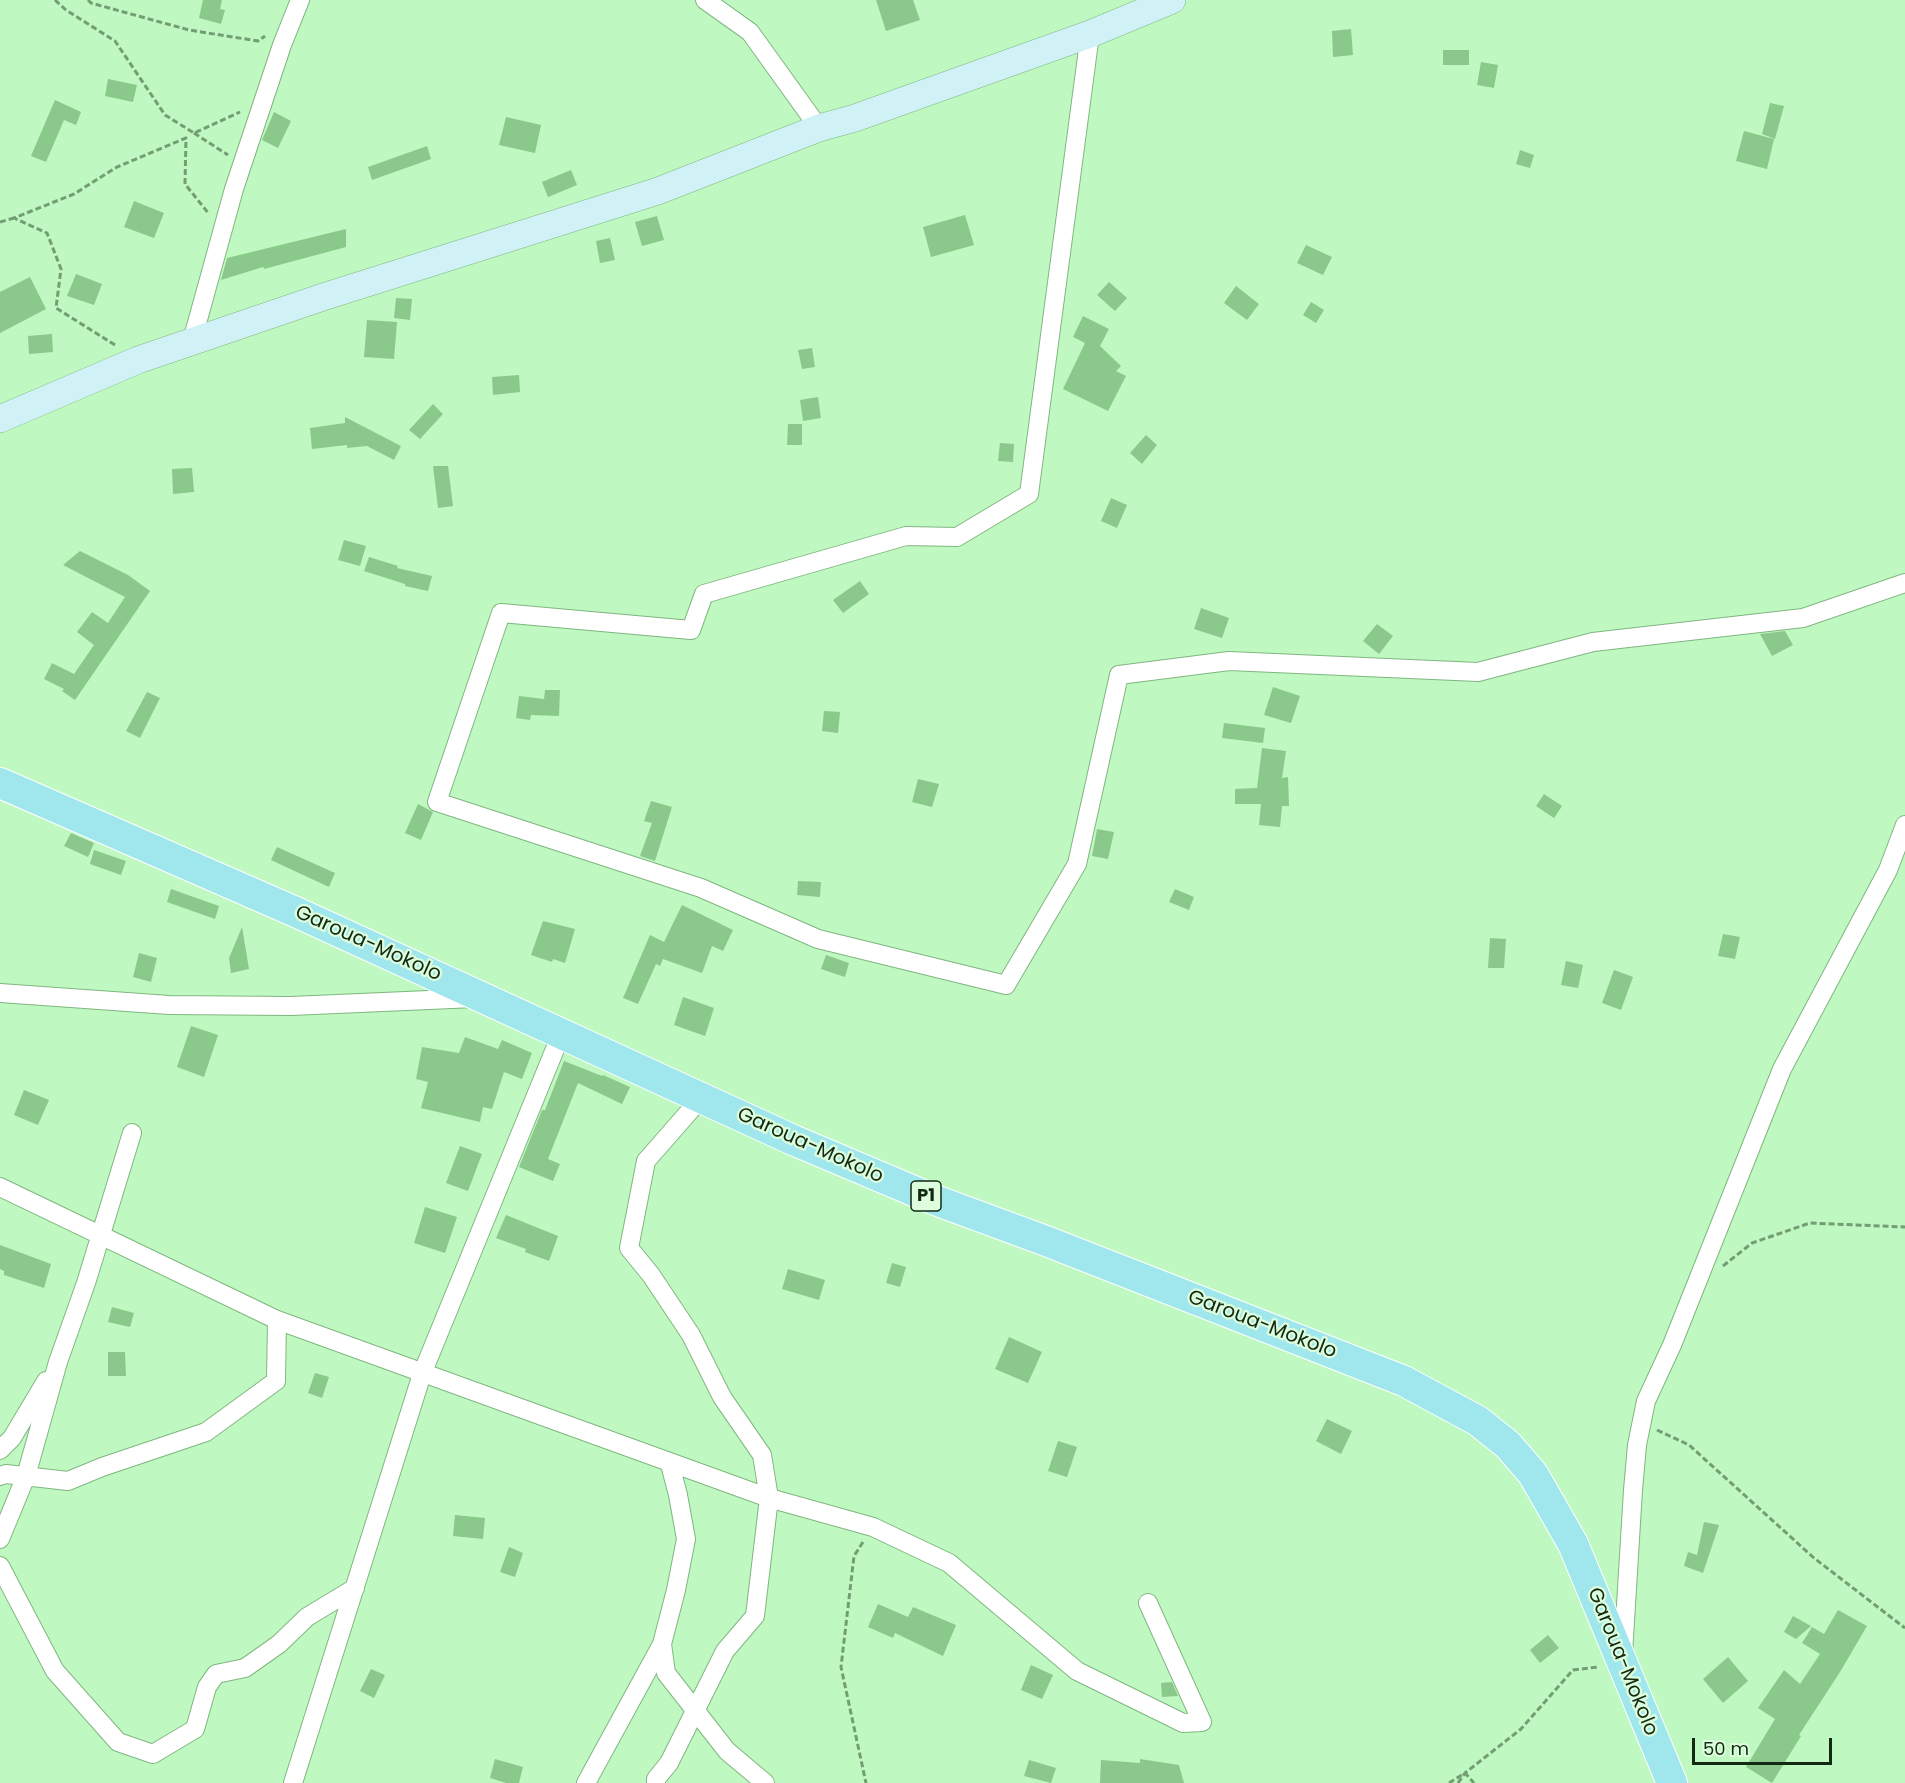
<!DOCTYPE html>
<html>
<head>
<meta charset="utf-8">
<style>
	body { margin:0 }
	#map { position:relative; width:1905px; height:1783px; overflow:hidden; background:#bff8c0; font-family:Poppins,sans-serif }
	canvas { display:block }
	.scale { position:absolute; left:1692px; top:1738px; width:140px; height:27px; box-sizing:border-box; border:3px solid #132914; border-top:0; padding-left:8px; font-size:18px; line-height:21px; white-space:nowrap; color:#132914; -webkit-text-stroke:4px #ddfedc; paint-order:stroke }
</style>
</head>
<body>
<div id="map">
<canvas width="1905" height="1783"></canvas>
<div class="scale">50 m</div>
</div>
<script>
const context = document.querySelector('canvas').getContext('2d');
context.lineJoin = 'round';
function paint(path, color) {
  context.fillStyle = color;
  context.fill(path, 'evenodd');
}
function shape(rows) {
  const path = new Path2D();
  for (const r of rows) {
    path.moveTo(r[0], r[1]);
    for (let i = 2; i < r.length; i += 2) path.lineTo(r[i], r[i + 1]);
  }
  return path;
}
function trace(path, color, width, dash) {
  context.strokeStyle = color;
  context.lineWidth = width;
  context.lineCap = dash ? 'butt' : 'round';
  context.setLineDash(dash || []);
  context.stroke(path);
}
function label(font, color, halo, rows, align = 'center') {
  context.font = font + ' Poppins,sans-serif';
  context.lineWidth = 4.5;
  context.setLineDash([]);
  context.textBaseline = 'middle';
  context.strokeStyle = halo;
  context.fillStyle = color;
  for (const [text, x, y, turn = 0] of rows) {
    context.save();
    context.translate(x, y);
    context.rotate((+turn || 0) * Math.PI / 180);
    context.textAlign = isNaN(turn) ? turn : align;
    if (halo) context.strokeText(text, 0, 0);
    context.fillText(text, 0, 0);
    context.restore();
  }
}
const building = shape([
	[203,0,222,0,220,9,225,10,221,24,199,18],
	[876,0,913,0,920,20,886,31],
	[1351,29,1353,55,1333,57,1332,31],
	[1443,50,1469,50,1469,65,1443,65],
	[1481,62,1498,65,1494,88,1477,85],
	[108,79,137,85,133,102,105,96],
	[55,100,81,112,76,125,64,120,46,162,31,156],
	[1770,103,1784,106,1775,139,1762,134],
	[274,112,291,121,278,148,262,140],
	[506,117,541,125,535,153,499,145],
	[1744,131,1774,139,1767,169,1736,161],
	[427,146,431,159,372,180,368,167],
	[1520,150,1534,155,1530,168,1516,164],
	[571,170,577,185,548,197,542,182],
	[134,201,164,213,154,238,124,227],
	[965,215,974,245,931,257,923,227],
	[657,216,664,240,642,246,635,222],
	[346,229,346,247,264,269,263,267,221,280,227,258],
	[610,238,615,260,600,263,596,241],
	[1306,245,1332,257,1323,275,1297,263],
	[76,274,102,284,94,305,67,296],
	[30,277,46,309,0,333,0,292],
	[1109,282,1127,298,1115,311,1097,295],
	[1236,286,1259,304,1247,320,1224,303],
	[396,298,412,299,410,320,394,318],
	[1311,302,1324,310,1316,323,1303,315],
	[1083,316,1109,329,1100,346,1121,366,1116,371,1126,376,1108,411,1063,389,1085,343,1073,337],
	[367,320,397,322,394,359,364,357],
	[52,334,53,352,29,354,28,336],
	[812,348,815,367,802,369,798,350],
	[519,375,520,392,493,395,492,377],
	[818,397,821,418,803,421,800,400],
	[433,404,443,414,420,439,409,430],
	[345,417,401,446,394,460,367,446,347,448,347,445,312,449,310,428,345,423],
	[788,424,802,424,802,445,787,445],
	[1146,435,1157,445,1142,464,1130,453],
	[1000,443,1014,444,1013,462,998,461],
	[433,466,448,466,453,506,438,508],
	[192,468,194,492,173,494,172,469],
	[1111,498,1127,505,1117,528,1101,521],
	[344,540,366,546,360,566,338,560],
	[80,551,128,575,150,591,75,700,62,691,64,689,44,679,52,663,74,674,94,645,77,632,92,612,108,623,125,597,63,565],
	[369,557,398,566,397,568,432,576,428,591,405,586,405,584,364,571],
	[860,581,869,594,843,613,833,600],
	[1201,608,1229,618,1222,638,1194,629],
	[1377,624,1393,636,1379,654,1363,641],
	[1785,631,1793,645,1772,656,1760,634],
	[1273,687,1300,696,1291,723,1264,715],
	[545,690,560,690,559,716,531,715,530,720,516,718,519,696,544,699],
	[147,692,160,698,140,738,126,731],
	[824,711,840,712,838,733,822,731],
	[1224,723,1265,728,1263,743,1222,738],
	[1262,748,1286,751,1282,778,1288,777,1289,806,1282,806,1280,827,1259,825,1261,804,1235,804,1235,789,1257,788],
	[918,779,939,784,932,807,912,802],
	[1544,794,1562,806,1554,818,1536,806],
	[651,801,672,807,655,861,640,856,652,823,644,821],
	[418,804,433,812,421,840,405,833],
	[1097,829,1114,832,1108,859,1092,856],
	[71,833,94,843,88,857,64,846],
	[277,847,335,873,329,887,271,860],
	[94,850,126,861,121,875,90,864],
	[798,881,821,882,820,897,797,895],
	[171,889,219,906,215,919,167,902],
	[1175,889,1194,897,1189,910,1169,902],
	[682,905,733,930,723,951,712,946,702,973,663,959,660,966,656,964,638,1004,623,998,650,935,664,942],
	[543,921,575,929,565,963,553,959,552,962,531,955],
	[242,927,249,969,231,973,229,958],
	[1723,934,1740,937,1735,959,1718,956],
	[1490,938,1506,939,1504,968,1488,968],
	[139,953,157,958,151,982,133,977],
	[826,955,849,963,845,977,821,969],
	[1566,961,1583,965,1578,988,1561,985],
	[1614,970,1633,977,1621,1010,1602,1003],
	[683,997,714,1008,705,1036,674,1025],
	[191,1026,218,1035,204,1077,177,1067],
	[465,1037,498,1049,502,1040,532,1053,522,1079,504,1072,492,1109,483,1107,480,1122,421,1108,428,1082,416,1079,422,1047,459,1053],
	[564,1061,602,1076,603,1075,630,1087,622,1104,578,1083,548,1159,560,1164,553,1181,519,1167,542,1110,545,1110],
	[24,1090,49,1100,38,1125,14,1115],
	[460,1146,482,1154,468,1191,446,1183],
	[425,1207,457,1217,445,1253,414,1243],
	[506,1215,558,1236,549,1261,525,1252,526,1249,496,1238],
	[0,1245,51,1264,44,1288,4,1275,4,1271,0,1269],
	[892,1263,906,1267,900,1287,886,1283],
	[788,1269,825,1280,819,1300,782,1289],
	[112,1307,134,1313,130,1327,108,1322],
	[1009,1337,1042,1352,1028,1383,995,1369],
	[108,1352,125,1352,126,1376,108,1376],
	[315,1373,329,1377,322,1398,308,1393],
	[1327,1419,1352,1431,1341,1454,1316,1441],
	[1058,1441,1077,1447,1067,1477,1048,1471],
	[455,1515,485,1518,483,1539,453,1536],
	[1704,1522,1719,1525,1703,1573,1684,1566,1688,1552,1697,1555],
	[509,1547,523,1553,515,1577,500,1572],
	[878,1604,908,1617,913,1607,956,1625,943,1656,895,1633,893,1638,868,1627],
	[1838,1610,1867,1626,1840,1672,1799,1735,1801,1736,1772,1783,1746,1767,1775,1719,1758,1708,1784,1670,1800,1684,1820,1654,1802,1643,1812,1627,1824,1634],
	[1793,1616,1811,1626,1796,1639,1784,1632],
	[1548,1635,1559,1648,1540,1663,1530,1650],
	[1728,1657,1748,1681,1723,1703,1703,1679],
	[1031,1665,1053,1675,1042,1699,1021,1690],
	[371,1669,385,1675,374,1698,360,1691],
	[1172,1682,1178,1696,1162,1697,1161,1683],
	[495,1759,523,1767,519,1783,506,1783,490,1778],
	[1140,1759,1179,1765,1184,1783,1100,1783,1101,1760,1140,1763],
	[1029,1760,1056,1768,1051,1783,1024,1776]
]);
const path = shape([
	[55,0,66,10,115,41,165,115,194,133,240,112],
	[88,0,91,3,189,30,258,41,265,36],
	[194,133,228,155],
	[0,222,14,218],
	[115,345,56,308,61,269,47,233,14,218,74,194,117,167,186,138,185,184,209,214],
	[1723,1266,1752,1243,1810,1223,1905,1227],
	[1657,1430,1689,1445,1814,1558,1905,1628],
	[863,1542,854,1556,841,1667,866,1783],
	[1449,1783,1465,1773,1474,1783],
	[1458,1783,1465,1773,1521,1729,1573,1670,1598,1667]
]);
const minor = shape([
	[705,0,750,32,819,128],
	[1090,34,1029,494,957,537,906,536,704,594,691,630,501,613,437,802,701,888,818,939,1006,985,1077,864,1119,675,1229,661,1478,672,1593,642,1803,618,1905,583],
	[192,341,234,189,282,45,300,0],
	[0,993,169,1005,291,1006,475,998],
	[0,1187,277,1320,769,1498,873,1527,949,1563,1077,1671,1183,1723,1202,1722,1148,1603],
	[0,1450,12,1438,46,1381],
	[672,1463,671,1468,678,1495,686,1539,676,1590,662,1644,666,1673,727,1751,765,1783],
	[0,1476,6,1474,68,1481,102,1467,206,1432,276,1381,277,1320],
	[0,1539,26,1476,58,1362,86,1283,132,1133],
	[0,1566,55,1671,118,1742,153,1754,195,1729,207,1687,216,1674,245,1668,279,1644,307,1617,355,1588],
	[1623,1654,1633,1490,1637,1445,1646,1401,1672,1345,1782,1069,1888,870,1905,825],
	[293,1783,422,1374,562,1032],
	[586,1783,662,1644],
	[656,1783,656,1779,669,1763,725,1651,755,1616,769,1498,762,1455,722,1397,691,1335,651,1275,629,1248,646,1161,702,1097]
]);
const secondary = shape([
	[0,419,138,360,323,297,658,191,819,128,855,118,1090,34,1172,0]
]);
const primary = shape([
	[0,783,298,913,793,1140,935,1200,1046,1241,1404,1381,1478,1421,1508,1445,1533,1474,1573,1544,1672,1783]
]);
const shields = [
	[926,1196,30]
];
const shieldNames = [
	["P1",926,1196]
];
const streetNames = [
	["Garoua-Mokolo",368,944,24],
	["Garoua-Mokolo",810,1146,24],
	["Garoua-Mokolo",1262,1325,21],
	["Garoua-Mokolo",1622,1662,68]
];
paint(building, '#8ac98b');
trace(minor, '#80b681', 20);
trace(secondary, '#80b681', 28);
trace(primary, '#fff', 32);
trace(path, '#739d74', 3, [6, 3]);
trace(minor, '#fff', 18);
trace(secondary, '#d0f2f6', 27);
trace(primary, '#a0e6ed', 30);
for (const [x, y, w] of shields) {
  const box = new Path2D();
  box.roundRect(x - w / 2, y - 15, w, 30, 4.5);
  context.fillStyle = '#ddfedc';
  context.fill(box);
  trace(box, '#132914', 1.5);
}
label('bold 18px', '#132914', null, shieldNames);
label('20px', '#132914', '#ddfedc', streetNames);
</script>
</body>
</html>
